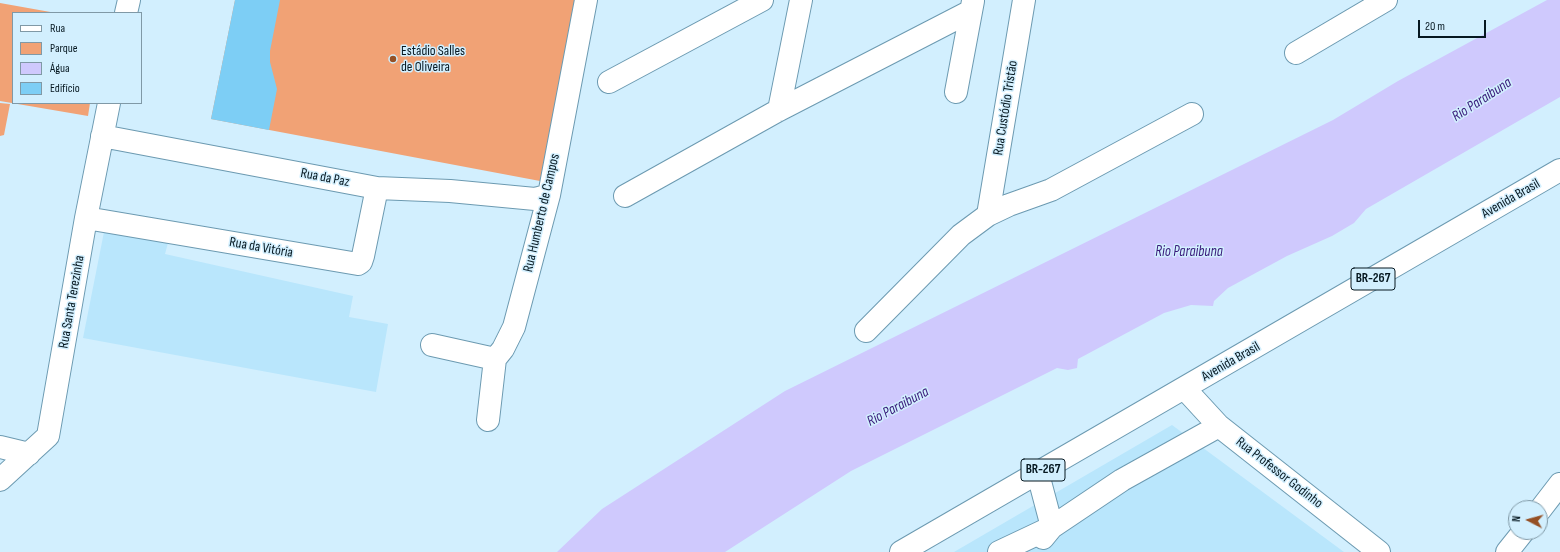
<!DOCTYPE html>
<html>
<head>
<meta charset="utf-8">
<style>
	body { margin:0 }
	#map { position:relative; width:1560px; height:552px; overflow:hidden; background:#d2effe; font-family:"Sofia Sans Condensed",sans-serif }
	canvas { display:block }
	.legend { position:absolute; left:12px; top:12px; width:130px; height:92px; box-sizing:border-box; background:#d2effe; border:1px solid #8099a6; margin:0; padding:5px 7px; list-style:none; font-size:12px; color:#061821 }
	.legend li { display:flex; align-items:center; gap:8px; height:20px }
	.legend b { width:20px; border:1px solid #8099a6 }
	.north { position:absolute; left:1508px; top:500px; width:40px; height:40px; box-sizing:border-box; background:#d2effe; border:1px solid #8099a6; border-radius:50%; rotate:276deg; font-size:11px; font-weight:700; line-height:16px; text-align:center; color:#061821 }
	.north::after { content:''; display:block; margin:auto; width:14px; height:18px; background:#955025; clip-path:polygon(50% 0,100% 100%,50% 72%,0 100%) }
	.scale { position:absolute; left:1418px; top:20px; width:68px; height:18px; box-sizing:border-box; border:2px solid #061821; border-top:0; padding-left:5px; font-size:12px; line-height:14px; white-space:nowrap; color:#061821; -webkit-text-stroke:3px #d2effe; paint-order:stroke }
</style>
</head>
<body>
<div id="map">
<canvas width="1560" height="552"></canvas>
<ul class="legend">
<li><b style="height:5px;background:#fff"></b>Rua</li>
<li><b style="height:11px;background:#f1a275"></b>Parque</li>
<li><b style="height:11px;background:#cfc9fd"></b>Água</li>
<li><b style="height:11px;background:#7dcef5"></b>Edifício</li>
</ul>
<div class="north">N</div>
<div class="scale">20 m</div>
</div>
<script>
const context = document.querySelector('canvas').getContext('2d');
context.lineJoin = 'round';
function paint(path, color) {
  context.fillStyle = color;
  context.fill(path, 'evenodd');
}
function shape(rows) {
  const path = new Path2D();
  for (const r of rows) {
    path.moveTo(r[0], r[1]);
    for (let i = 2; i < r.length; i += 2) path.lineTo(r[i], r[i + 1]);
  }
  return path;
}
function trace(path, color, width, dash) {
  context.strokeStyle = color;
  context.lineWidth = width;
  context.lineCap = dash ? 'butt' : 'round';
  context.setLineDash(dash || []);
  context.stroke(path);
}
function label(font, color, halo, rows, align = 'center') {
  context.font = font + ' "Sofia Sans Condensed",sans-serif';
  context.lineWidth = 3;
  context.setLineDash([]);
  context.textBaseline = 'middle';
  context.strokeStyle = halo;
  context.fillStyle = color;
  for (const [text, x, y, turn = 0] of rows) {
    context.save();
    context.translate(x, y);
    context.rotate((+turn || 0) * Math.PI / 180);
    context.textAlign = isNaN(turn) ? turn : align;
    if (halo) context.strokeText(text, 0, 0);
    context.fillText(text, 0, 0);
    context.restore();
  }
}
const built = shape([
	[104,232,168,243,165,254,353,296,349,317,388,324,376,392,83,338],
	[1172,425,1344,552,954,552]
]);
const green = shape([
	[235,0,575,0,540,181,211,119],
	[0,3,56,13,13,13,13,103,90,103,88,116,0,101],
	[0,103,10,104,4,135,0,136]
]);
const water = shape([
	[1547,0,1560,0,1560,97,1366,209,1354,223,1332,236,1287,256,1228,288,1214,301,1213,306,1191,305,1164,313,1078,359,1077,368,1068,370,1057,368,851,471,725,552,557,552,602,509,785,391,1333,120,1398,81]
]);
const building = shape([
	[235,0,280,0,270,51,270,62,277,89,269,130,211,119]
]);
const minor = shape([
	[126,13,129,0],
	[1296,53,1386,0],
	[609,82,762,0],
	[956,92,973,1],
	[779,110,801,0],
	[102,136,377,188,450,191,535,199,549,195],
	[625,196,779,110,971,11],
	[988,215,1024,0],
	[86,218,358,264,361,262,363,256,377,188],
	[866,331,961,235,988,215,1009,205,1051,190,1192,114],
	[432,345,495,359],
	[1185,389,1219,426,1379,552],
	[488,420,495,359,503,349,514,327,549,195,586,0],
	[0,447,29,454],
	[1038,474,1052,527,1043,538],
	[0,480,48,436,86,218,109,103],
	[999,552,1052,527,1122,480,1219,426]
]);
const highway = shape([
	[1540,510,1560,484],
	[901,552,1560,170],
	[1507,552,1523,532]
]);
const markers = [
	[393,59,4,"#955025"]
];
const shields = [
	[1373,279,44],
	[1043,470,44]
];
const shieldNames = [
	["BR-267",1373,279],
	["BR-267",1043,470]
];
const poiNames = [
	["Estádio Salles",401,51],
	["de Oliveira",401,67]
];
const streetNames = [
	["Rua Custódio Tristão",1006,108,-81],
	["Rua da Paz",325,178,11],
	["Avenida Brasil",1511,199,-30],
	["Rua Humberto de Campos",542,213,-77],
	["Rua da Vitória",261,248,10],
	["Rua Santa Terezinha",72,302,-80],
	["Avenida Brasil",1231,362,-30],
	["Rua Professor Godinho",1279,473,38]
];
const waterNames = [
	["Rio Paraibuna",1482,100,-33],
	["Rio Paraibuna",1189,252],
	["Rio Paraibuna",898,407,-28]
];
paint(built, '#b9e6fc');
paint(green, '#f1a275');
paint(water, '#cfc9fd');
paint(building, '#7dcef5');
trace(minor, '#6c9ab1', 24);
trace(highway, '#6c9ab1', 24);
trace(minor, '#fff', 22);
trace(highway, '#fff', 22);
for (const [x, y, r, color] of markers) {
  const dot = new Path2D();
  dot.arc(x, y, r, 0, 2 * Math.PI);
  context.fillStyle = color;
  context.fill(dot);
  trace(dot, '#d2effe', 1.5);
}
for (const [x, y, w] of shields) {
  const box = new Path2D();
  box.roundRect(x - w / 2, y - 11, w, 22, 3);
  context.fillStyle = '#d2effe';
  context.fill(box);
  trace(box, '#061821', 1);
}
label('bold 13px', '#061821', null, shieldNames);
label('14px', '#061821', '#d2effe', poiNames, 'left');
label('14px', '#061821', '#d2effe', streetNames);
label('italic 15px', '#381a7a', '#d2effe', waterNames);
</script>
</body>
</html>
